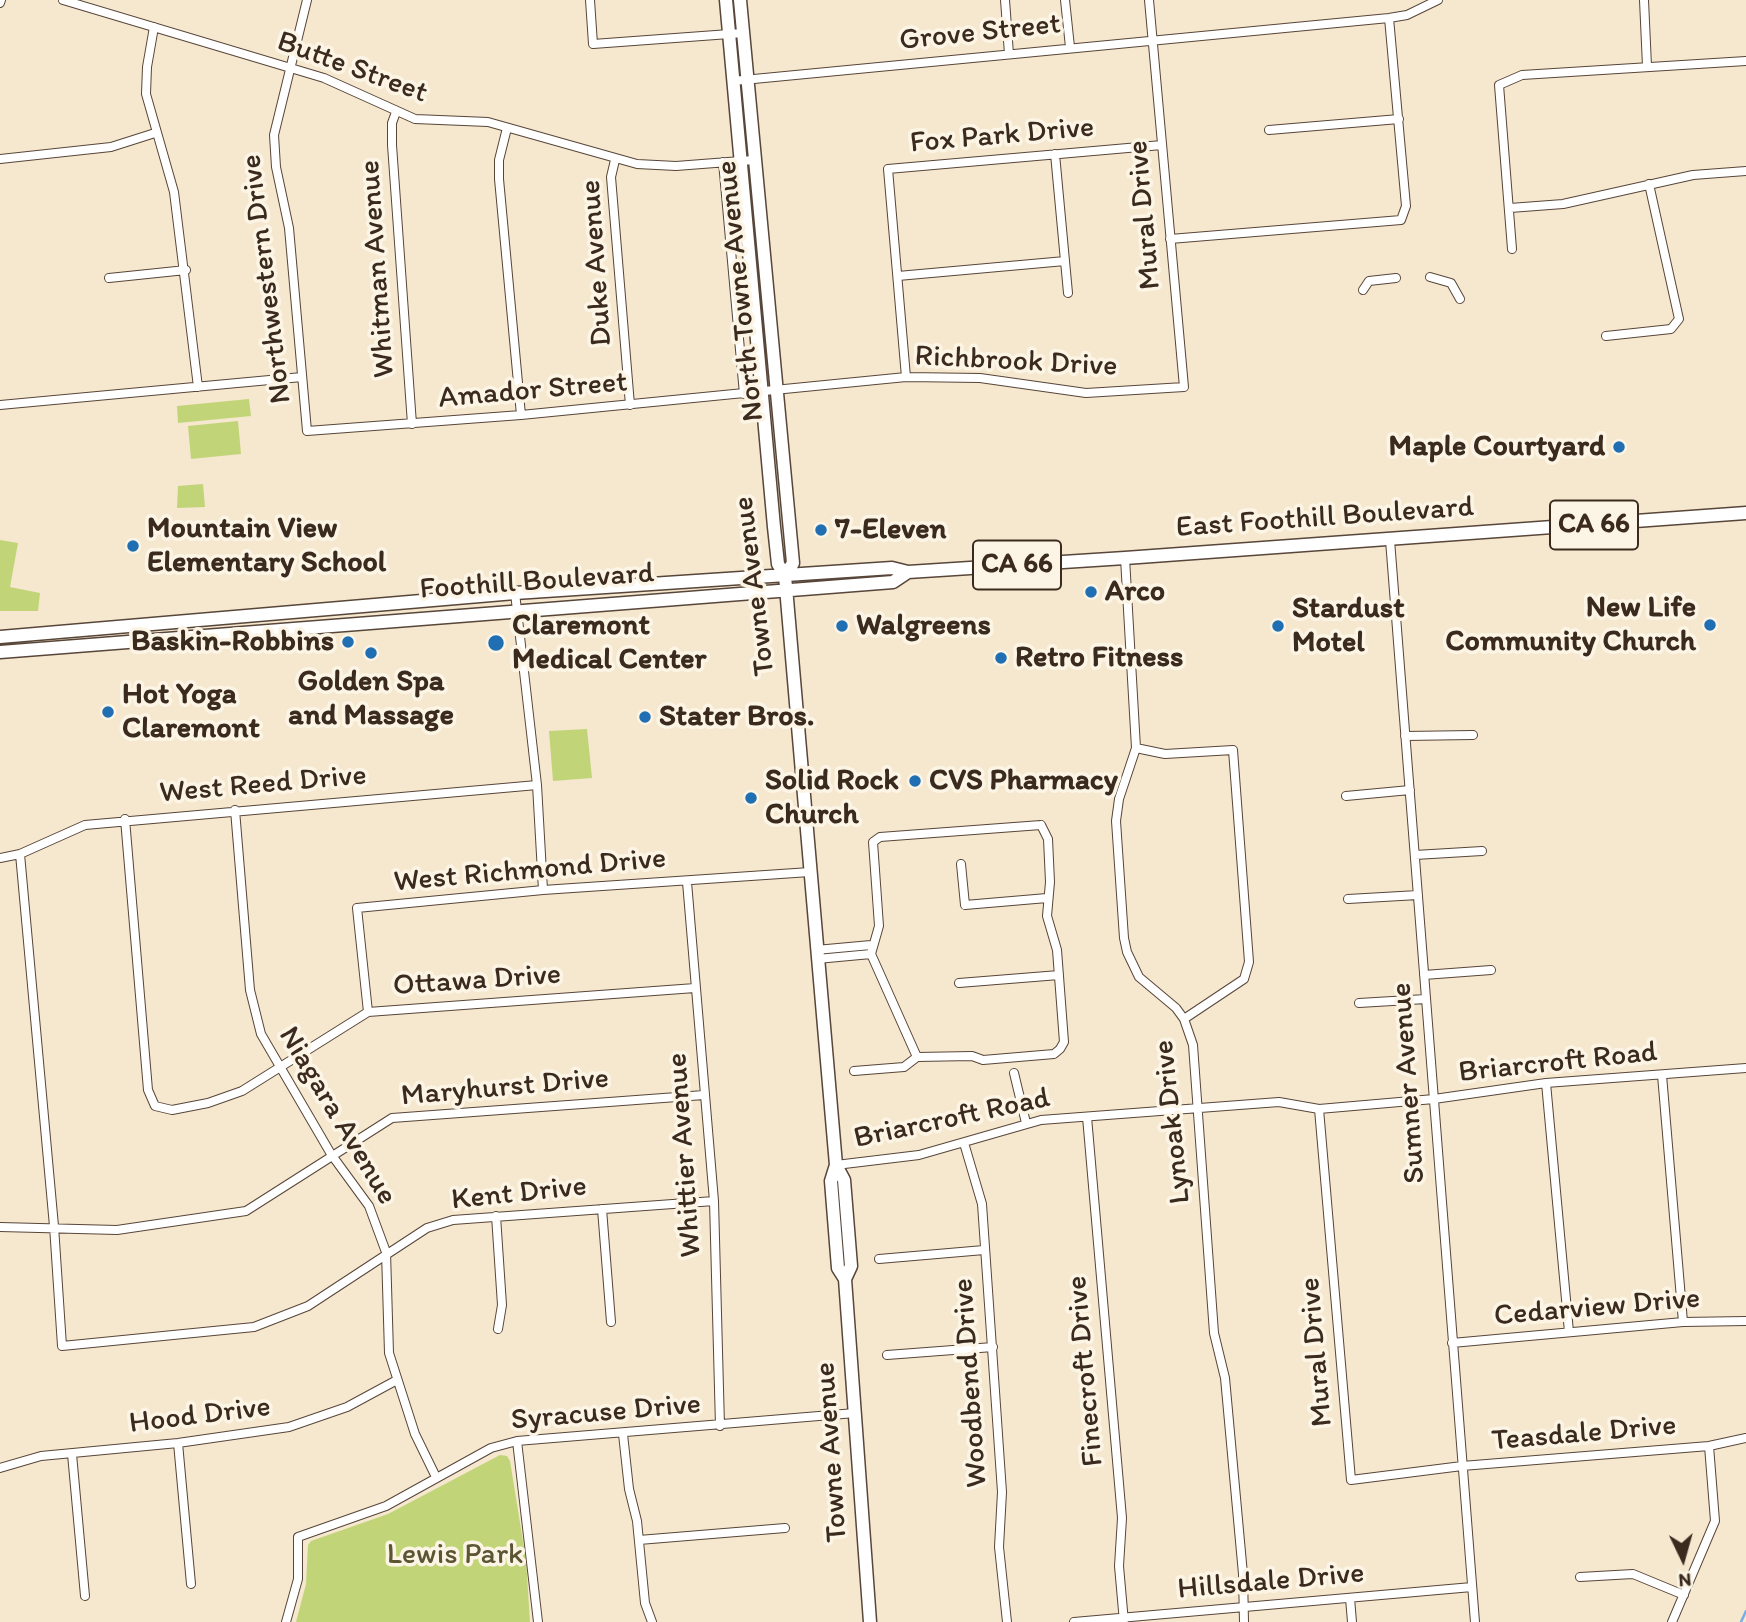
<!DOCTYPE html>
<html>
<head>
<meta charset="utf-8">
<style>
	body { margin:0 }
	#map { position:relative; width:1746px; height:1622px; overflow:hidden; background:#f6e7cf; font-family:Itim,sans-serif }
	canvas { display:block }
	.north { position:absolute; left:1648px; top:1524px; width:70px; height:70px; -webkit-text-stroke:5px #fcf5e5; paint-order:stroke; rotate:175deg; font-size:19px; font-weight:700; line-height:28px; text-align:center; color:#3b2a1e }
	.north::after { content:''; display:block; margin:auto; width:24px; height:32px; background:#3b2a1e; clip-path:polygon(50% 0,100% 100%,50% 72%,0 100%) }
</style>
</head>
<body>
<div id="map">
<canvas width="1746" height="1622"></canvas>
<div class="north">N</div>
</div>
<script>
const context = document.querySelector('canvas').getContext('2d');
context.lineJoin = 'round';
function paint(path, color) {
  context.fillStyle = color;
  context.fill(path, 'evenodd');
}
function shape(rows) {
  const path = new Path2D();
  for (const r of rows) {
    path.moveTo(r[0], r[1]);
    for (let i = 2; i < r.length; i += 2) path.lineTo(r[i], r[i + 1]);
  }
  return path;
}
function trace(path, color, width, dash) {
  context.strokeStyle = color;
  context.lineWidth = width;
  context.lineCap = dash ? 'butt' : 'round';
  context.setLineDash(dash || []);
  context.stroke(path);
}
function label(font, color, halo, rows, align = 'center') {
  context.font = font + ' Itim,sans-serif';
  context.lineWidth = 7;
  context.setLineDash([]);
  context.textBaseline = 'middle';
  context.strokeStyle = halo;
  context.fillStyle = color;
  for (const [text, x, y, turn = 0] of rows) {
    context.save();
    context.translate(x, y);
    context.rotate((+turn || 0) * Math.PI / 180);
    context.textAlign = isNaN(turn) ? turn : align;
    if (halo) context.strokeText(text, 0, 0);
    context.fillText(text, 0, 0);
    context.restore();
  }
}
const green = shape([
	[249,399,251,416,178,423,177,406],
	[238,421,241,454,191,459,188,426],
	[203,484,205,507,177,508,178,486],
	[0,540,18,543,10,587,40,593,38,611,0,611],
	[587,729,592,778,553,781,549,731],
	[500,1455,507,1456,510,1461,526,1560,530,1622,296,1622,306,1584,308,1545,311,1541,388,1514]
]);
const stream = shape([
	[1741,1622,1746,1611]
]);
const street = shape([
	[63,0,324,78,415,119,488,122,637,164,676,166,754,160],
	[307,0,274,135,276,167,289,228,307,431,521,415,906,377,980,378,1086,393,1184,387,1149,0],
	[590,0,593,44,743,33],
	[1005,0,1009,54],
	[1065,0,1070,47],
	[1644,0,1647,66],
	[0,3,1,0],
	[154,27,147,67,146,94,174,192,198,387],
	[733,81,1389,18,1407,15,1438,0],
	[396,112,392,123,392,145,412,424],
	[507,128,499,160,499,179,521,415],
	[1269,130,1399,119],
	[1055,154,1068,293],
	[0,159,111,147,155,133],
	[615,160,611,177,630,405],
	[723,162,744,394],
	[1510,208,1563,204,1693,175,1746,171],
	[1170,239,1401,220,1406,206,1389,18],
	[1512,249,1499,85,1522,75,1746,61],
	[898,276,1065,261],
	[1430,277,1451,283,1460,299],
	[109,278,186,270],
	[1363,290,1369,281,1396,278],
	[1606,336,1671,329,1679,319,1649,184],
	[906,377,888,169,1162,145],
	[0,405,302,377],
	[1390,540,1475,1622],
	[1125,558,1136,748,1119,799,1116,821,1124,938,1127,952,1139,977,1176,1008,1184,1019,1193,1045,1214,1333,1225,1378,1243,1574,1244,1622],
	[515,593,537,785,543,890],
	[1405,736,1473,735],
	[1136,748,1165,754,1233,750,1249,962,1244,979,1184,1019],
	[1346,796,1410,790],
	[235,810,250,990,261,1034,331,1154,369,1206,386,1252,389,1353,415,1434,436,1477],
	[125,819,148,1090,155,1106,172,1110,208,1103,242,1091,368,1012,695,988],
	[1041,825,1048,839,1050,882,1047,916,1057,950,1064,1042,1060,1049,1054,1054,983,1060,972,1056,917,1057,871,954,879,926,873,842,880,837,1041,825],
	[20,854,54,1226,62,1346,254,1327,308,1306,427,1228,453,1220,714,1201],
	[1415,855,1482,851],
	[0,858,20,854,85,825,537,785],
	[961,864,965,905,1047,898],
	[687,882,714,1201,720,1426],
	[1348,899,1418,895],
	[816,950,871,945],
	[817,959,871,954],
	[1424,975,1491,970],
	[959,983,1059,975],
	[1359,1003,1426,999],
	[368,1012,357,908,543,890,810,872],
	[854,1071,904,1067,917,1057],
	[1014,1073,1026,1123],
	[1662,1075,1683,1322],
	[1546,1083,1569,1332],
	[1319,1109,1351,1480,1462,1466,1709,1446,1746,1438],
	[1087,1117,1122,1518,1119,1566,1124,1622],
	[964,1143,982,1204,1002,1492,999,1547,1007,1622],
	[836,1165,919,1155,1041,1120,1279,1102,1319,1109,1434,1099,1546,1083,1746,1068],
	[602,1209,611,1322],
	[496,1216,502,1305,498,1329],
	[0,1227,117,1230,246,1211,392,1118,704,1095],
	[879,1259,984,1250],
	[1452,1343,1683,1322,1746,1321],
	[887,1355,993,1347],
	[623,1434,629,1489,637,1521,645,1603,652,1622],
	[517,1441,538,1622],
	[178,1443,191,1584],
	[72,1454,85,1596],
	[0,1468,41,1456,178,1443,289,1427,347,1407,397,1380],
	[639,1540,785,1528],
	[1580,1577,1633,1574,1684,1595],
	[1350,1598,1352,1622],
	[286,1622,298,1579,298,1537,386,1506,491,1448,517,1441,855,1413],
	[1074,1622,1472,1587],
	[1672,1622,1715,1521,1709,1446]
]);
const primary = shape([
	[726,0,774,527,778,564,785,576,836,1165,831,1181,838,1268,845,1279],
	[740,0,793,563,785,576],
	[0,637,515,593,892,568,908,572,1125,558,1746,513],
	[0,652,893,582,908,572],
	[836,1165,844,1180,851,1266,845,1279,870,1622]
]);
const markers = [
	[1619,447,7,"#1f6fb2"],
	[821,530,7,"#1f6fb2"],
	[133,546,7,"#1f6fb2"],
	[1091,592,7,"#1f6fb2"],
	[1710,625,7,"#1f6fb2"],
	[842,626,7,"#1f6fb2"],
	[1278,626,7,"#1f6fb2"],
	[348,642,7,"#1f6fb2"],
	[496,643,9,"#1f6fb2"],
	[371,653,7,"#1f6fb2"],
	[1001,658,7,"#1f6fb2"],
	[108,712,7,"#1f6fb2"],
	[645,717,7,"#1f6fb2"],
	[915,781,7,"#1f6fb2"],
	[751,798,7,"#1f6fb2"]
];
const shields = [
	[1594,525,88],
	[1017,565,88]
];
const shieldNames = [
	["CA 66",1594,525],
	["CA 66",1017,565]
];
const streetNames = [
	["Grove Street",980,33,-6],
	["Butte Street",352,68,20],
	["Fox Park Drive",1002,136,-5],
	["Mural Drive",1145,215,-95],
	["Duke Avenue",597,263,-94],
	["Whitman Avenue",378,269,-94],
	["Northwestern Drive",267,279,-97],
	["North Towne Avenue",741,291,-96],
	["Richbrook Drive",1016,362,3],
	["Amador Street",533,391,-5],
	["East Foothill Boulevard",1325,518,-4],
	["Foothill Boulevard",537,582,-4],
	["Towne Avenue",755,586,-97],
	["West Reed Drive",263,785,-5],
	["West Richmond Drive",530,871,-5],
	["Ottawa Drive",477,981,-4],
	["Briarcroft Road",1558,1063,-6],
	["Sumner Avenue",1409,1083,-94],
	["Maryhurst Drive",505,1088,-5],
	["Niagara Avenue",337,1116,59],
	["Briarcroft Road",952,1119,-12],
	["Lynoak Drive",1173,1122,-96],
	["Whittier Avenue",685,1155,-94],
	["Kent Drive",519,1194,-6],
	["Cedarview Drive",1597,1308,-5],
	["Mural Drive",1317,1352,-95],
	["Finecroft Drive",1086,1371,-95],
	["Woodbend Drive",971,1383,-94],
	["Syracuse Drive",606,1413,-5],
	["Hood Drive",200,1416,-7],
	["Teasdale Drive",1584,1434,-5],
	["Towne Avenue",832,1452,-94],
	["Hillsdale Drive",1271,1582,-5]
];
const poiNames = [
	["Maple Courtyard",1605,447,"right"],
	["Mountain View",147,529],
	["Elementary School",147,563],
	["7-Eleven",835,530],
	["Arco",1105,592],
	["New Life",1696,608,"right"],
	["Community Church",1696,642,"right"],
	["Stardust",1292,609],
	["Motel",1292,643],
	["Claremont",512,626],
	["Medical Center",512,660],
	["Walgreens",856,626],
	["Baskin-Robbins",334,642,"right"],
	["Retro Fitness",1015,658],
	["Golden Spa",371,682,"center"],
	["and Massage",371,716,"center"],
	["Hot Yoga",122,695],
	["Claremont",122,729],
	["Stater Bros.",659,717],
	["Solid Rock",765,781],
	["Church",765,815],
	["CVS Pharmacy",929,781]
];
const parkNames = [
	["Lewis Park",455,1555]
];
paint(green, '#c1d578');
trace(stream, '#76aee5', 2.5);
trace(street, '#574639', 10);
trace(primary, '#574639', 15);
trace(street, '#fff', 8);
trace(primary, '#fff', 12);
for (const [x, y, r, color] of markers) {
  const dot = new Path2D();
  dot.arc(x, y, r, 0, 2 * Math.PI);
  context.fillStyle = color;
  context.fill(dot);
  trace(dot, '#fcf5e5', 2.5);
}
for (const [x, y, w] of shields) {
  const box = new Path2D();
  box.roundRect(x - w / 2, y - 24.5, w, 49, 5);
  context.fillStyle = '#fcf5e5';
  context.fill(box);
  trace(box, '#3b2a1e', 2);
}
label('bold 28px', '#3b2a1e', null, shieldNames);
label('30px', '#3b2a1e', '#fcf5e5', streetNames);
label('bold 30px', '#3b2a1e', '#fcf5e5', poiNames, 'left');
label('30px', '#5c5534', '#fcf5e5', parkNames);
</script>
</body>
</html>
